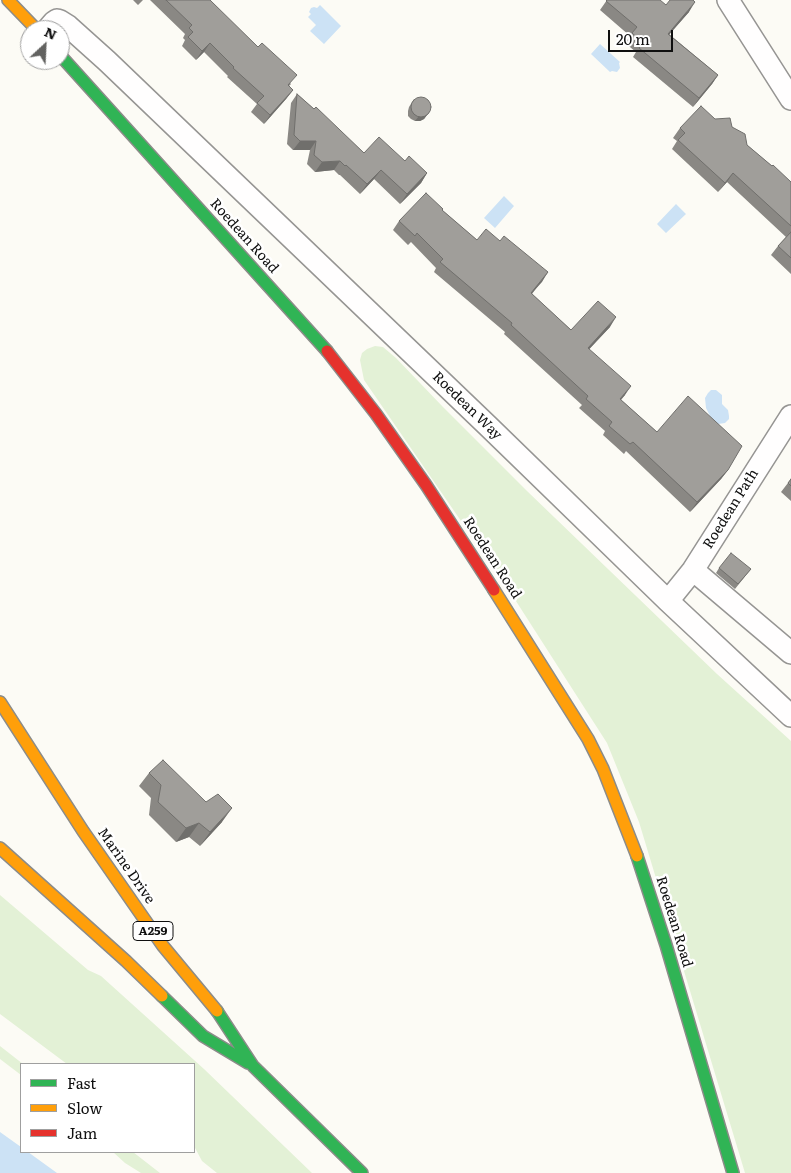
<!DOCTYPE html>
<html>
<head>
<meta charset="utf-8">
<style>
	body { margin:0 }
	#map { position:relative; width:791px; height:1173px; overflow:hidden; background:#fcfbf5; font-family:Literata,serif }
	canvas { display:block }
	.legend { position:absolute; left:20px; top:1063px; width:175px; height:90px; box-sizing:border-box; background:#fff; border:1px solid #9f9f9f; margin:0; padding:6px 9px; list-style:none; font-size:15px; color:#0f0f0f }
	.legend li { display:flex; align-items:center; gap:10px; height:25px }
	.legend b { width:25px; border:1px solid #9f9f9f }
	.north { position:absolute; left:20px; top:20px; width:50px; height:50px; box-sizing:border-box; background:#fff; border:1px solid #9f9f9f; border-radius:50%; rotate:25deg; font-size:14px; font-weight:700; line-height:20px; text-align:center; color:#0f0f0f }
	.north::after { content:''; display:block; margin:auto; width:18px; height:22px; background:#626260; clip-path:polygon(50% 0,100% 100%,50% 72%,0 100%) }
	.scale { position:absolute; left:608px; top:30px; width:65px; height:22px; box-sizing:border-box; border:2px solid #0f0f0f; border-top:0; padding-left:6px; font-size:15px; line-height:18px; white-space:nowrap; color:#0f0f0f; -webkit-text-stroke:4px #fff; paint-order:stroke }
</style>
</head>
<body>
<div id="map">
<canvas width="791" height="1173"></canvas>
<ul class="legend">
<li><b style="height:6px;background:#30b455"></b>Fast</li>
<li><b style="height:6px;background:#ff9f0a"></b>Slow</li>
<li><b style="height:6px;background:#e5322d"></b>Jam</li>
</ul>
<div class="north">N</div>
<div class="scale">20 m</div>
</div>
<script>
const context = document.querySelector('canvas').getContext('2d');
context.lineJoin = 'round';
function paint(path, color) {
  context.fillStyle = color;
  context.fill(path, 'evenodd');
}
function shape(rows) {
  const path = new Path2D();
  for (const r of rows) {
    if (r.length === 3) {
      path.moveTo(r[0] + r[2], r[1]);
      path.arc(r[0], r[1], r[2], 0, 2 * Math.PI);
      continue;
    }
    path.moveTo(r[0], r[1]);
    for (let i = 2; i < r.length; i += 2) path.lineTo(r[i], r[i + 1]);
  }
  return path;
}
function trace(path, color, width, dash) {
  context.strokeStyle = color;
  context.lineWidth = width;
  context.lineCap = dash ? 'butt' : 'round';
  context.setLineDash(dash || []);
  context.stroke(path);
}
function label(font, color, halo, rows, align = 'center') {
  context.font = font + ' Literata,serif';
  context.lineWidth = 5;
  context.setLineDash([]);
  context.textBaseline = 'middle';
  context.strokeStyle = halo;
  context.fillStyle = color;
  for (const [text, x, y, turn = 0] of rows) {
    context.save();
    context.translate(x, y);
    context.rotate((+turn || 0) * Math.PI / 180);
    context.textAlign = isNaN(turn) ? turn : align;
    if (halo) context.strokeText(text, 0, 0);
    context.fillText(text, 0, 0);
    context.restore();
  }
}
const green = shape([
	[375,346,383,347,396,358,443,407,527,491,717,674,791,741,791,1173,745,1173,639,822,607,743,514,598,364,380,360,360,362,353,367,349],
	[0,895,88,970,101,976,204,1069,312,1173,217,1173,202,1161,194,1146,194,1064,67,1064,0,1014],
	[0,1046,23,1064,21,1064,21,1075,0,1059],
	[113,1152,133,1152,160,1173,141,1173,125,1163]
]);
const water = shape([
	[320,5,341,26,324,44,310,31,316,25,308,17,311,14,309,12,311,8,314,7,317,8],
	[600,44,620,62,619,63,620,68,617,72,612,71,610,72,591,54],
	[504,196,514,206,495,228,484,218],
	[676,204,686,214,666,233,657,224],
	[711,390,716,390,722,395,722,404,728,410,729,416,729,419,725,423,718,424,711,418,706,408,705,398,708,393],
	[0,1132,21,1147,21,1152,28,1152,57,1173,0,1173]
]);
const street = shape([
	[728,0,791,99],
	[47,30,54,22,57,20,60,21,68,26,107,61,488,426,668,601,791,716],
	[693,570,791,653],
	[668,601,693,570,791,416]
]);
const fast = shape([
	[60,55,327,351],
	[637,856,666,945,733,1173],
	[162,996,203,1036,248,1063],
	[217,1011,253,1066,362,1173]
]);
const slow = shape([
	[8,0,37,30],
	[494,590,588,739,603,769,637,856],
	[0,702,83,831,163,946,217,1011],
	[0,848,126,961,162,996]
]);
const jam = shape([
	[327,351,376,414,426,485,494,590]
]);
const wall = shape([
	[133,0,143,0,138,5],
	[150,0,210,0,291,84,289,86,293,90,286,99,264,124,251,112,257,104,227,77,228,76,204,52,196,60,182,46,185,40,183,38,185,34],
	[607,0,689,12,669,34,718,75,712,84,693,107,633,57,636,52,625,43,630,36,600,10],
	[297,94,364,153,405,161,427,173,421,183,400,204,374,179,360,194,340,175,339,175,334,170,315,172,307,164,310,150,293,150,287,144,291,103],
	[414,99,430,111,424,119,420,121,415,121,411,119,408,116,408,111,409,107],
	[715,119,732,127,747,145,772,166,791,182,791,274,771,255,778,246,786,237,727,182,718,192,672,149,677,141,673,138,680,128],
	[442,210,477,240,500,241,548,272,532,294,571,330,610,327,589,349,625,395,621,400,657,432,728,470,721,479,690,512,626,451,624,454,603,435,605,431,579,408,582,405,504,334,505,332,434,272,436,268,411,242,408,245,393,230,399,221],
	[791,479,791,501,781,492],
	[719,568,751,569,735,589,716,573],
	[149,773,222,822,200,846,189,837,176,842,149,815,151,798,139,786]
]);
const shadedWall = shape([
	[695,2,689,12,662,43,668,34],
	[210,43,204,52,196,60,202,51],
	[718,75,712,84,693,107,699,98],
	[293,90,286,99,264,124,270,115],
	[427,115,424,119,420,121,415,121,419,116],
	[300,141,316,141,310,150,293,150],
	[340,161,334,170,315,172,322,162],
	[381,170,374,179,360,194,367,184],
	[427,173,421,183,400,204,407,194],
	[733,173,727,182,718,192,725,183],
	[548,272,542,282,524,302,531,293],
	[616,317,610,327,581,358,588,348],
	[631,386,625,395,613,408,620,399],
	[728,470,721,479,690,512,697,502],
	[232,808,222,822,200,846,210,832],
	[199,823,189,837,176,842,186,828]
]);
const building = shape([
	[166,0,210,0,258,47,262,43,297,75,288,85,293,90,270,115,257,103,264,96,233,68,234,67,210,43,202,51,188,37,193,32,189,28,192,25,166,0],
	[607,0,660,0,666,5,670,0,693,0,695,2,668,34,718,75,699,98,639,48,643,43,632,33,637,27,606,1,607,0],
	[297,94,314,109,316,107,364,153,379,137,405,161,409,156,427,173,407,194,381,170,367,184,346,165,345,166,340,161,322,162,314,155,316,141,300,141,294,135,297,94],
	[421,107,10],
	[701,106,715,119,730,118,732,127,745,134,747,145,772,166,773,165,791,182,791,226,733,173,725,183,678,140,685,133,680,128,701,106],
	[426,193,443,209,442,210,477,240,486,229,500,241,504,236,548,272,531,293,571,330,598,301,616,317,588,348,631,386,620,399,657,432,688,396,742,446,728,470,697,502,633,442,630,444,609,426,612,422,586,399,588,396,511,325,512,323,440,262,443,259,417,233,415,236,399,221,426,193],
	[791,232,791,258,778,246,791,232],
	[791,479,791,486,788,483,791,479],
	[731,553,751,569,738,584,719,568,731,553],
	[163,760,206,802,218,794,232,808,210,832,199,823,186,828,158,802,161,785,149,773,163,760]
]);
const shields = [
	[153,931,40]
];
const shieldNames = [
	["A259",153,931]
];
const streetNames = [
	["Roedean Road",244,236,48],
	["Roedean Way",467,406,44],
	["Roedean Path",731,509,-58],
	["Roedean Road",492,558,57],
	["Marine Drive",126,866,55],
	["Roedean Road",674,922,73]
];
paint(green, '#e3f1d6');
paint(water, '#cce2f5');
trace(street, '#969593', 24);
trace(fast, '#8c8c89', 14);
trace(slow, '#8c8c89', 14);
trace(jam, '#8c8c89', 14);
trace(street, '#fffefe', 21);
trace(fast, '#30b455', 11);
trace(slow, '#ff9f0a', 11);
trace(jam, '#e5322d', 11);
paint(wall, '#8a8884');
paint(shadedWall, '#706f6c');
paint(building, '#a09e9a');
trace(building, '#706f6c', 1);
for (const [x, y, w] of shields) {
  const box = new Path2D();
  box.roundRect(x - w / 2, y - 9.5, w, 19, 4);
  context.fillStyle = '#fff';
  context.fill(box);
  trace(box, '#0f0f0f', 1);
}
label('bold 12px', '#0f0f0f', null, shieldNames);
label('14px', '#0f0f0f', '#fff', streetNames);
</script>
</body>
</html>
